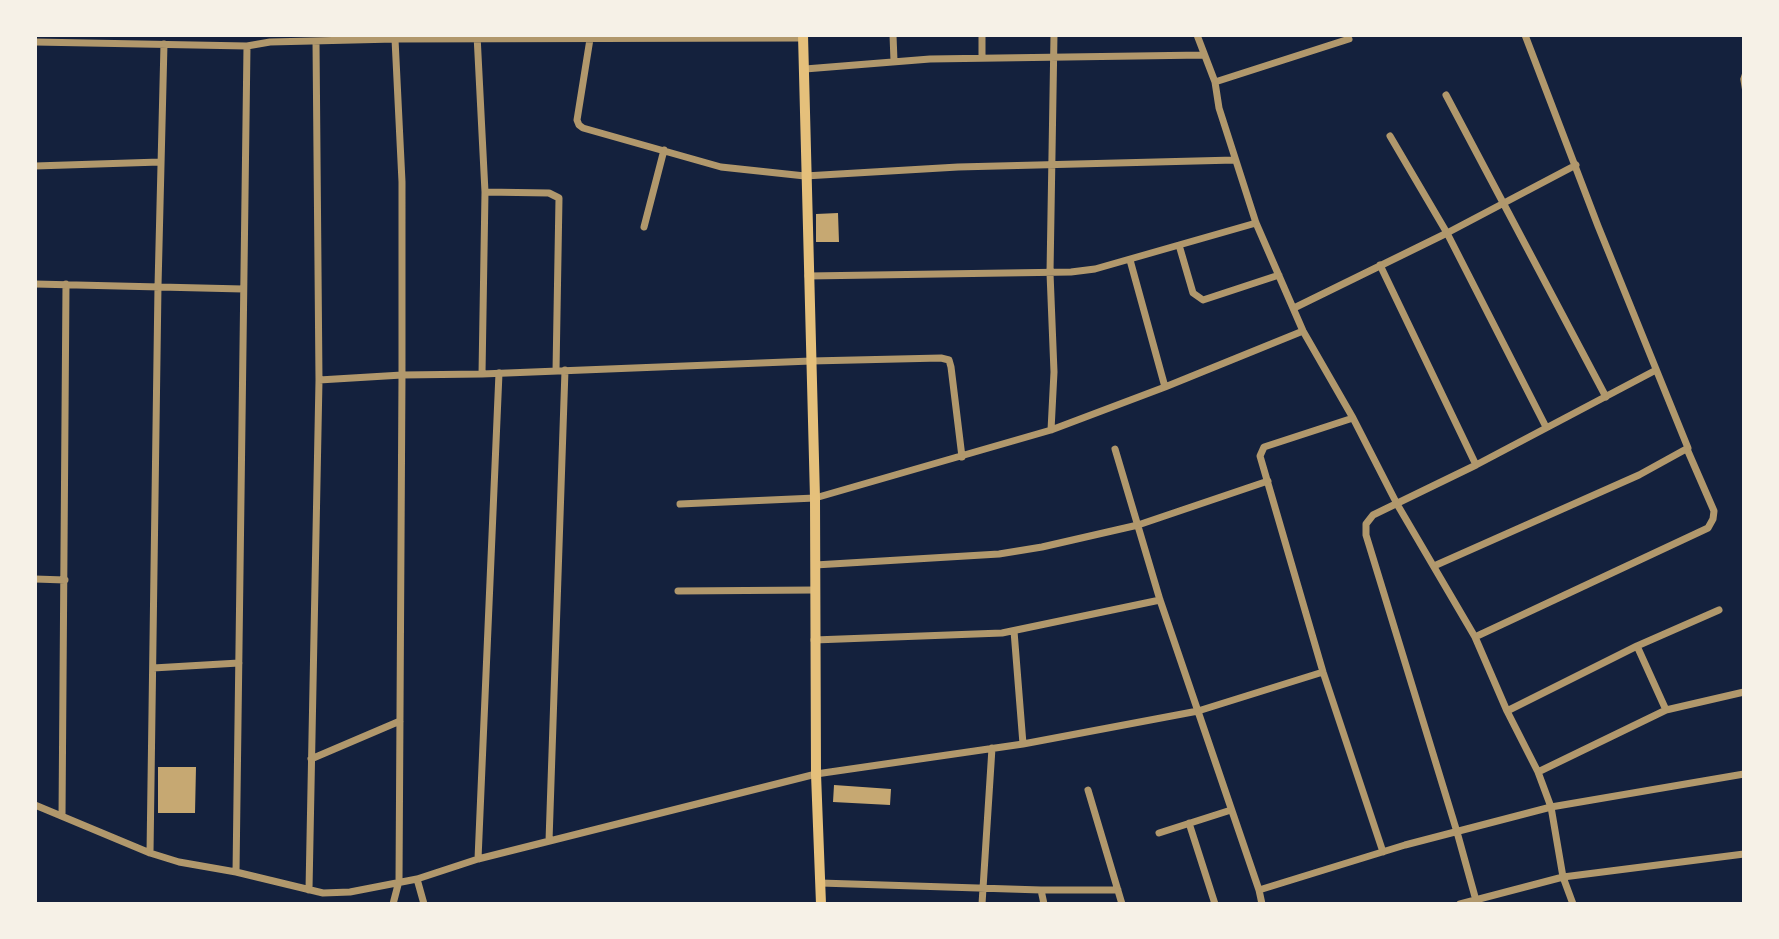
<!DOCTYPE html>
<html>
<head>
<meta charset="utf-8">
<style>
	body { margin:0 }
	#map { position:relative; width:1779px; height:939px; overflow:hidden; background:#14213d; font-family:Barlow,sans-serif }
	canvas { display:block }
	.frame { position:absolute; inset:0; border:37px solid #f6f1e7; pointer-events:none }
</style>
</head>
<body>
<div id="map">
<canvas width="1779" height="939"></canvas>
<div class="frame"></div>
</div>
<script>
const context = document.querySelector('canvas').getContext('2d');
context.lineJoin = 'round';
function paint(path, color) {
  context.fillStyle = color;
  context.fill(path, 'evenodd');
}
function shape(rows) {
  const path = new Path2D();
  for (const r of rows) {
    path.moveTo(r[0], r[1]);
    for (let i = 2; i < r.length; i += 2) path.lineTo(r[i], r[i + 1]);
  }
  return path;
}
function trace(path, color, width, dash) {
  context.strokeStyle = color;
  context.lineWidth = width;
  context.lineCap = dash ? 'butt' : 'round';
  context.setLineDash(dash || []);
  context.stroke(path);
}
const building = shape([
	[838,213,839,242,816,242,816,214],
	[158,767,196,767,195,813,158,813],
	[834,785,891,789,890,805,833,802]
]);
const service = shape([
	[1744,73,1742,79,1744,91]
]);
const minor = shape([
	[477,35,485,192,482,374],
	[893,35,894,61],
	[1197,35,1215,82,1219,108,1256,223,1303,331,1353,418,1397,504,1475,637,1507,711,1538,772,1551,807,1563,877,1573,904],
	[590,39,577,120,579,125,583,128,721,167,805,176,958,167,1235,160],
	[35,42,247,46,270,42,395,39,803,38],
	[982,58,982,35],
	[805,69,930,59,1204,55],
	[1215,82,1349,39],
	[1446,95,1606,397],
	[1390,136,1447,233,1546,427],
	[35,166,160,162],
	[485,192,549,193,559,198,556,371],
	[644,227,664,150],
	[1179,245,1193,293,1203,300,1279,275],
	[1130,260,1165,387],
	[1380,265,1476,465],
	[808,276,1071,272,1095,269,1256,223],
	[35,284,243,289],
	[1294,308,1447,233,1576,165],
	[319,380,402,375,482,374,811,361,941,358,949,360,951,367,962,457],
	[1353,418,1264,447,1260,456,1323,672,1383,852],
	[1051,430,1054,372,1050,273,1054,35],
	[1115,449,1160,600,1259,890,1262,904],
	[680,504,815,498,1051,430,1165,387,1303,331],
	[815,565,999,554,1042,547,1138,525,1268,481],
	[1434,566,1639,475,1688,448,1598,226,1525,35],
	[35,579,65,580],
	[678,591,814,590],
	[1014,631,1023,744],
	[1475,637,1708,528,1713,519,1714,511,1687,449],
	[814,640,1002,633,1160,600],
	[1637,646,1666,710],
	[153,668,239,663],
	[1507,711,1637,646,1719,610],
	[311,759,400,721],
	[1538,772,1666,710,1744,692],
	[1088,790,1122,904],
	[35,805,150,853,179,862,236,872,323,893,350,892,417,879,478,859,816,774,1023,744,1198,711,1323,672],
	[62,816,66,284],
	[1189,823,1215,904],
	[1159,833,1231,810],
	[549,841,565,370],
	[150,853,158,286,164,44],
	[478,859,499,373],
	[236,872,247,46],
	[417,879,424,904],
	[820,883,1041,890,1118,890],
	[309,890,319,380,316,41],
	[1041,890,1044,904],
	[1259,890,1405,845,1551,807,1744,774],
	[393,904,399,881,402,375,402,182,395,39],
	[982,904,992,748],
	[1460,904,1563,877,1744,854],
	[1477,904,1457,832,1366,535,1366,524,1373,515,1476,465,1656,370]
]);
const secondary = shape([
	[803,35,815,498,816,774,821,904]
]);
paint(building, '#c6a872');
trace(service, '#b1986c', 3.5);
trace(minor, '#b1986c', 7);
trace(secondary, '#e5c07b', 10);
</script>
</body>
</html>
